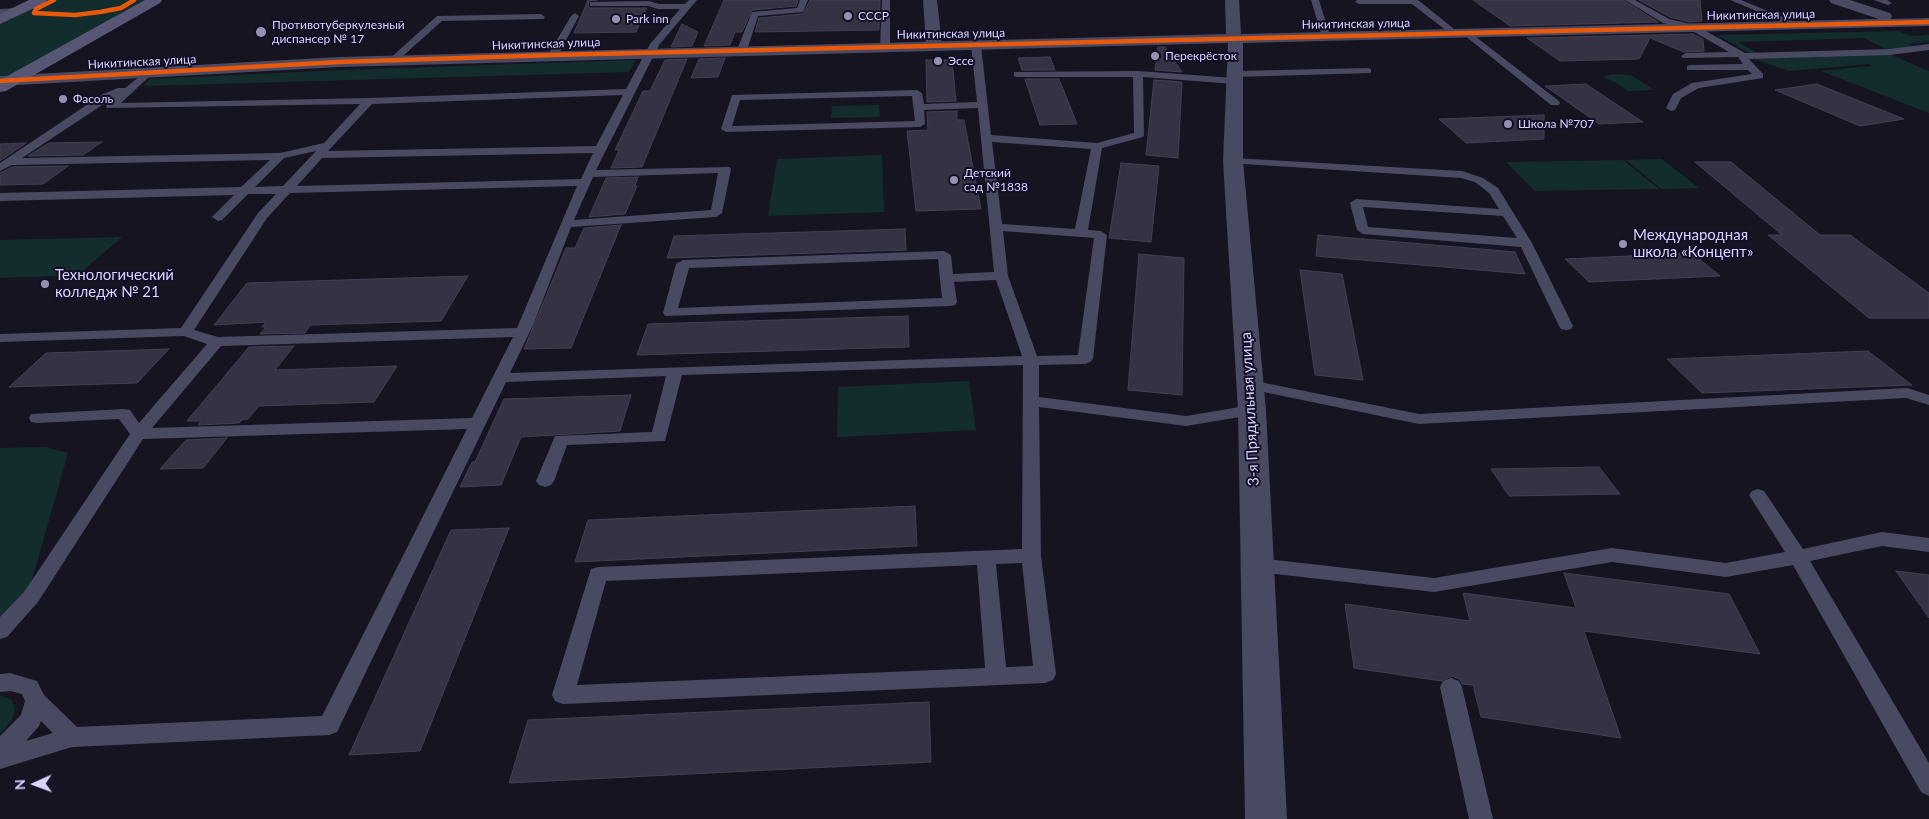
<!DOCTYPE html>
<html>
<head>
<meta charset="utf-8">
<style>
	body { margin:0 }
	#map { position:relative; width:1929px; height:819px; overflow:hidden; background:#161421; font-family:Lato,sans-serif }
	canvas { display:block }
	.north { position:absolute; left:10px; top:759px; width:50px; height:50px; -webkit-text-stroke:4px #130f26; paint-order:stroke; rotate:268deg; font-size:14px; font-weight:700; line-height:20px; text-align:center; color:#d9d4ff }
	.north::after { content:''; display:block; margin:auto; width:18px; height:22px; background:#d9d4ff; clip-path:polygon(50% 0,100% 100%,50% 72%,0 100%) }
</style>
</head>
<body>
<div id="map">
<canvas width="1929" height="819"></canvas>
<div class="north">N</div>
</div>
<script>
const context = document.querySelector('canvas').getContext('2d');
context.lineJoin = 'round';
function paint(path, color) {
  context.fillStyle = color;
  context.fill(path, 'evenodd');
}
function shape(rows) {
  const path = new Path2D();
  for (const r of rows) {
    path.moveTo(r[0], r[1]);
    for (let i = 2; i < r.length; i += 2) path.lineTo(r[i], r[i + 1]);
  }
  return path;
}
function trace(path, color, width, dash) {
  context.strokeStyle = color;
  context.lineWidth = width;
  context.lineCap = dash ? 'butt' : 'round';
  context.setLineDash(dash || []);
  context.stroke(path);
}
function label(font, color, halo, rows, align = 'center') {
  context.font = font + ' Lato,sans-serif';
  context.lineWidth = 4;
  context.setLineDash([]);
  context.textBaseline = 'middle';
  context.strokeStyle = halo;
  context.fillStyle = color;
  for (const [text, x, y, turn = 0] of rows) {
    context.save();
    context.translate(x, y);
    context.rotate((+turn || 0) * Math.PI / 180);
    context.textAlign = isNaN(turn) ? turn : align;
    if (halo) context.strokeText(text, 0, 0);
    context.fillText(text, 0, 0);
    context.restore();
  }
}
const green = shape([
	[46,0,149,0,17,73,0,77,0,23],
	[1898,31,1912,36,1929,35,1929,42,1913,36,1927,42,1907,44,1916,47,1890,51,1864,38,1738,42,1760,54,1751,54,1717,35],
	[1889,54,1929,71,1929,113,1821,71,1872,66,1870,64,1789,71,1750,58],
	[636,60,629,72,144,86,149,79,339,70],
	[1613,74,1631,75,1654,90,1628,91,1615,82,1602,77],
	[879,105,880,117,831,118,832,106],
	[882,155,884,212,768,216,777,159],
	[1662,159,1699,188,1661,189,1626,160],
	[1623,160,1659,189,1535,191,1506,162],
	[122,237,78,275,0,278,0,240],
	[969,381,976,430,837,437,838,387],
	[45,447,68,453,30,587,0,619,0,448],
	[0,695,12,700,15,711,11,721,0,734]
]);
const building = shape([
	[588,0,597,0,589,1,588,6,590,8,647,8,636,32,574,33,588,0],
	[724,0,798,0,796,6,752,10,742,32,735,32,730,45,704,46,724,0],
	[810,0,880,0,879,30,755,32,759,18,803,14,810,0],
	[1473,0,1623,0,1658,22,1510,26,1473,0],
	[1639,0,1700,0,1702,21,1689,22,1670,17,1639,0],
	[682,24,698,32,692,46,671,47,682,24],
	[1693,34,1703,39,1704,51,1684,52,1650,38,1639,59,1560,61,1527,38,1693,34],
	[1158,47,1165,47,1182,72,1155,70,1158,47],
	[1050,57,1055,70,1022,70,1018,58,1050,57],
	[725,58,718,77,691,78,699,59,725,58],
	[687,59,642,167,611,168,619,150,615,150,643,91,650,91,665,60,687,59],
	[926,60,952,60,956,101,927,102,926,60],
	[1025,79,1059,79,1077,124,1040,125,1025,79],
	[1154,80,1182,82,1178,158,1146,155,1154,80],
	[1586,84,1643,122,1599,124,1545,86,1586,84],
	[1817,84,1904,119,1860,126,1775,90,1817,84],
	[957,111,957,120,964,120,981,209,916,211,907,131,928,130,927,112,957,111],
	[1544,115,1544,139,1466,143,1439,119,1544,115],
	[102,142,83,155,28,156,49,143,102,142],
	[26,143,0,161,0,144,26,143],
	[1695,162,1731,162,1820,235,1850,235,1929,293,1929,318,1869,318,1768,235,1782,235,1695,162],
	[1121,163,1159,166,1151,242,1109,238,1121,163],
	[68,166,43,184,0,185,0,173,12,167,68,166],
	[638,177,635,186,637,186,625,214,589,217,606,178,638,177],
	[621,225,571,348,524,349,566,248,575,248,584,228,621,225],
	[905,229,906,250,667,258,674,236,905,229],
	[1318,235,1515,252,1525,274,1316,256,1318,235],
	[1692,253,1720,276,1589,282,1565,259,1692,253],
	[1139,254,1184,258,1182,395,1128,390,1139,254],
	[1300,270,1342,274,1363,380,1315,375,1300,270],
	[468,276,441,321,310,325,305,333,260,334,266,327,262,327,266,322,214,325,247,283,468,276],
	[908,316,909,347,637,355,648,324,908,316],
	[294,346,275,370,397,366,374,402,259,406,248,419,242,420,239,423,198,425,201,421,187,421,249,347,294,346],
	[169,349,137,383,9,387,46,353,169,349],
	[1868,351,1912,385,1702,393,1667,359,1868,351],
	[631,395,620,431,521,437,501,485,460,487,472,462,475,462,504,399,631,395],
	[227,438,203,468,160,469,186,440,227,438],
	[1599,467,1620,494,1509,496,1491,469,1599,467],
	[915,506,917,546,575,562,588,520,915,506],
	[509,528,420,751,349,755,451,530,509,528],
	[1896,571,1929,575,1929,618,1896,571],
	[1564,573,1729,594,1760,654,1584,631,1621,738,1481,717,1473,685,1462,684,1460,679,1452,676,1441,681,1354,668,1345,604,1470,621,1463,593,1576,608,1564,573],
	[929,702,931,762,509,783,528,720,929,702]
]);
const service = shape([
	[689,0,697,0,659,45,596,170,729,167,731,169,722,213,716,217,571,227,534,323,510,373,1022,356,996,280,954,282,957,302,955,305,950,306,665,316,663,313,676,264,683,260,944,251,951,255,953,274,994,272,978,108,924,110,925,124,920,127,726,132,721,129,732,95,917,90,922,93,924,104,977,102,971,45,976,42,981,45,991,135,1097,143,1134,133,1133,77,1017,77,1014,76,1014,72,1138,71,1234,78,1239,81,1234,84,1143,77,1144,135,1143,137,1102,148,1088,230,1101,231,1107,235,1093,359,1090,362,1085,364,1039,365,1039,397,1186,416,1252,405,1258,406,1260,410,1258,414,1186,426,1039,407,1041,556,1056,674,1053,680,1045,683,563,704,555,701,552,695,591,569,598,567,1022,549,1023,365,682,375,665,441,567,445,554,481,551,485,545,487,539,485,536,481,555,436,652,432,666,376,506,382,337,732,329,735,72,747,0,769,0,736,21,715,25,701,22,694,10,691,0,692,0,674,10,673,37,681,44,695,77,727,322,716,467,429,143,439,38,602,7,637,0,639,0,617,24,592,130,434,119,419,37,423,31,422,29,418,31,414,124,409,130,410,139,423,207,344,184,336,0,342,0,334,181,328,258,213,276,194,248,194,222,220,218,221,212,217,234,195,0,201,0,193,241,187,270,160,12,165,0,171,0,163,103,94,118,88,125,88,148,70,153,73,151,75,121,103,369,98,626,89,650,44,680,9,658,9,648,6,590,6,590,2,649,1,659,4,685,4,689,0],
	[623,95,596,146,328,151,372,104,623,95],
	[116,96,107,104,106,106,107,108,360,104,324,143,280,153,22,158,116,96],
	[912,96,915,121,732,126,740,100,912,96],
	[992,142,1091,149,1075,229,1002,224,992,142],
	[316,151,283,186,255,187,284,158,316,151],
	[593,153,581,179,297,186,322,158,593,153],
	[718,173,711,210,574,220,593,177,718,173],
	[577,186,517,328,218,337,194,330,267,218,290,193,577,186],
	[1003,231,1094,238,1078,355,1037,356,1008,276,1003,231],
	[938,259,942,298,678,308,689,268,938,259],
	[513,337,472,418,152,428,221,346,513,337],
	[1022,563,1033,666,1006,667,996,564,1022,563],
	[977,565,985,668,577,685,606,581,977,565],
	[41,721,53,733,26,741,39,726,41,721],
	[800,0,808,0,803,12,758,16,747,50,742,53,739,52,737,50,752,12,797,8,800,0],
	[882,0,890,0,890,47,885,50,880,47,882,0],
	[1311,0,1319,0,1330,36,1329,38,1323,38,1322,36,1311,0],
	[1357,0,1418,0,1459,33,1458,35,1452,35,1412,4,1359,4,1355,2,1357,0],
	[1625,0,1635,0,1669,19,1695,25,1745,53,1890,49,1929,44,1929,50,1890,55,1749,59,1763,74,1763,78,1699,88,1681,98,1675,110,1671,111,1666,108,1673,94,1692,83,1752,74,1748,70,1687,70,1687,66,1690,65,1743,64,1738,57,1683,58,1681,56,1686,53,1729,52,1689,29,1663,23,1625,0],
	[1730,0,1741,0,1802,25,1795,27,1730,0],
	[1874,0,1887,0,1892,3,1888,5,1874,0],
	[18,8,21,9,21,13,0,15,0,9,18,8],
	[575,13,579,16,558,55,553,58,550,57,548,55,571,16,575,13],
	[541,14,545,17,544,19,442,21,395,63,392,64,387,61,437,16,541,14],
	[1467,30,1559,101,1560,103,1559,105,1551,105,1464,35,1464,31,1467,30],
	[1368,68,1371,69,1371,73,1235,77,1230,74,1235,71,1368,68],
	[1233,158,1462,171,1483,178,1498,188,1532,243,1573,326,1571,329,1566,330,1561,329,1559,326,1521,247,1363,234,1357,230,1350,203,1356,199,1499,209,1489,193,1475,182,1461,178,1229,163,1227,161,1233,158],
	[1363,207,1503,216,1517,238,1368,227,1363,207],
	[1250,380,1419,414,1907,388,1929,395,1929,405,1906,398,1419,424,1244,388,1242,385,1244,382,1250,380],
	[1758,489,1764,491,1803,549,1882,532,1929,538,1929,552,1882,546,1810,561,1929,763,1929,796,1921,792,1793,565,1726,577,1612,562,1434,592,1258,572,1251,570,1248,565,1251,560,1258,558,1434,578,1612,548,1726,563,1785,552,1749,495,1752,491,1758,489],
	[1451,678,1459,681,1462,687,1493,819,1469,819,1440,687,1443,681,1451,678]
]);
const minor = shape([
	[923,0,937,0,942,45,939,48,929,48,926,45,923,0]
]);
const tertiary = shape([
	[1225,0,1239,0,1241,34,1879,19,1831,3,1829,0,1850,0,1890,13,1892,16,1891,19,1929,18,1929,26,1243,43,1243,161,1266,410,1287,819,1245,819,1238,410,1223,161,1228,43,339,67,0,86,0,76,339,57,1226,34,1225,0]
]);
const secondary = shape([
	[29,0,47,0,45,3,0,24,0,14,29,0],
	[145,0,162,0,160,3,6,91,0,92,0,80,145,0]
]);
const cycleway = shape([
	[54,0,36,9,34,13,75,15,100,12,121,8,134,0],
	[0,81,339,62,553,55,1929,22]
]);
const markers = [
	[848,16,5,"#9591b1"],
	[616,19,5,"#9591b1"],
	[261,32,6,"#9591b1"],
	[1155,56,5,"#9591b1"],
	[938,61,5,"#9591b1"],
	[63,99,5,"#9591b1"],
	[1508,124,5,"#9591b1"],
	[954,180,5,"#9591b1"],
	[1623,244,5,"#9591b1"],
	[45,284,5,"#9591b1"]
];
const farStreetnames = [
	["Никитинская улица",1761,15,-1],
	["Никитинская улица",1356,24,-1],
	["Никитинская улица",951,34,-1],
	["Никитинская улица",546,44,-2],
	["Никитинская улица",142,62,-3]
];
const farPoinames = [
	["СССР",858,16],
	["Park inn",626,19],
	["Противотуберкулезный",272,25],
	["диспансер № 17",272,39],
	["Перекрёсток",1165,56],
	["Эссе",948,61],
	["Фасоль",73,99],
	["Школа №707",1518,124],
	["Детский",964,173],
	["сад №1838",964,187]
];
const poiNames = [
	["Международная",1633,235],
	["школа «Концепт»",1633,252],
	["Технологический",55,275],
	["колледж № 21",55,292]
];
const streetNames = [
	["3-я Прядильная улица",1250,409,-93]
];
paint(green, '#132c2d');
paint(building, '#343243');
trace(building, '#433f54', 1);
paint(service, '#4a4962');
paint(minor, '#4a4962');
paint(tertiary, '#4a4962');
paint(secondary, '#575674');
trace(cycleway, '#e8590c', 4.5);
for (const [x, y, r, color] of markers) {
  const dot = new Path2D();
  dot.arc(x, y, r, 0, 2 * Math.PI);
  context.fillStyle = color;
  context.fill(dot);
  trace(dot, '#130f26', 2);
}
label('12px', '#d9d4ff', '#130f26', farStreetnames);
label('12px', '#d9d4ff', '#130f26', farPoinames, 'left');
label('15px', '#d9d4ff', '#130f26', poiNames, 'left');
label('15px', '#d9d4ff', '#130f26', streetNames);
</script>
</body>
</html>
